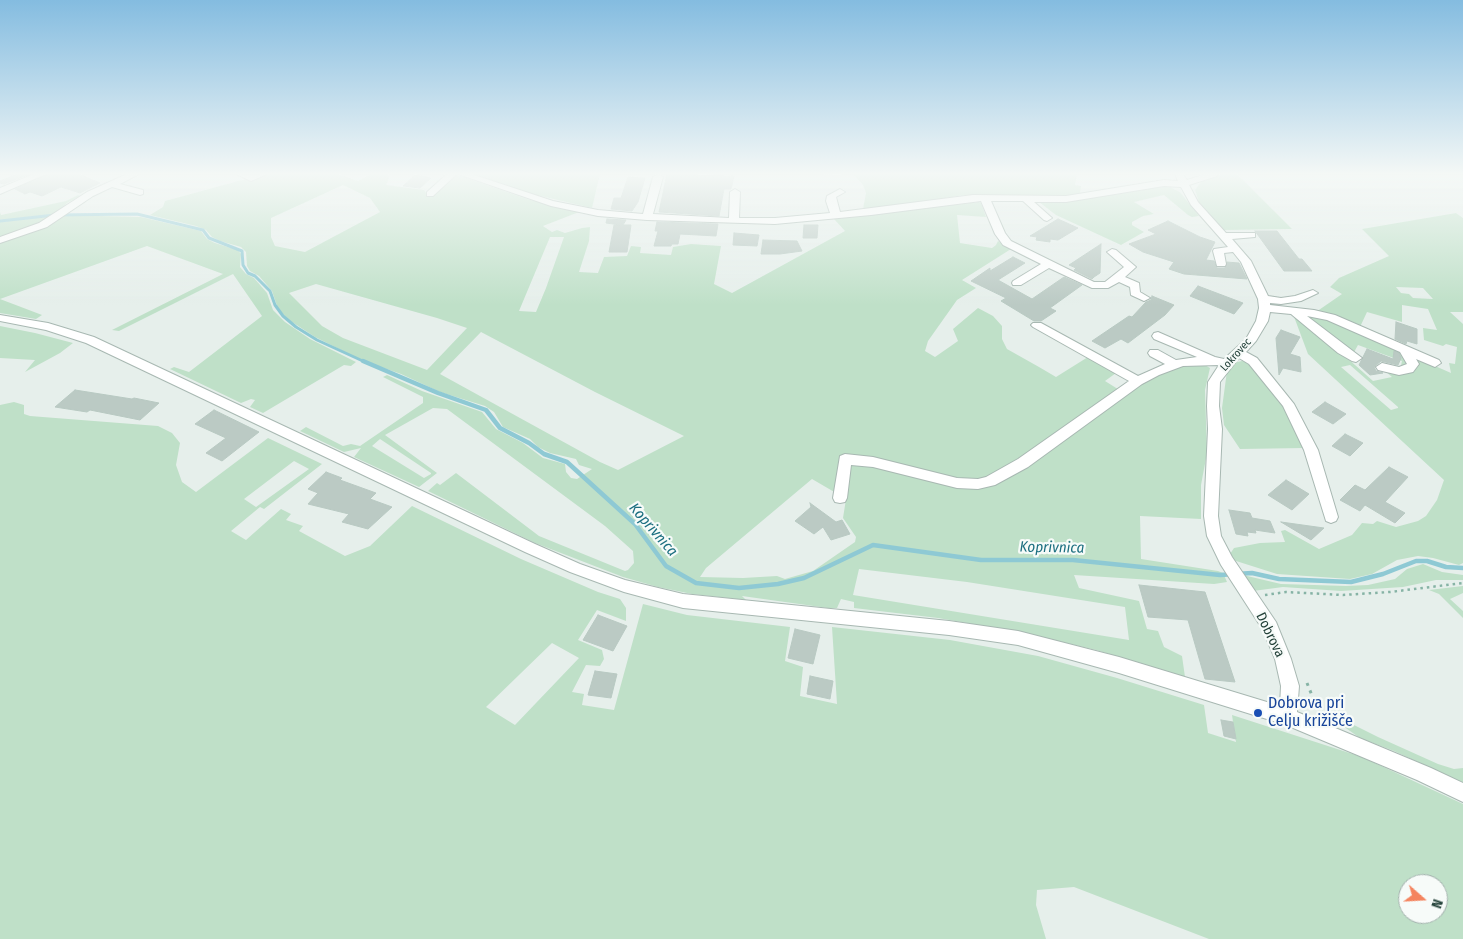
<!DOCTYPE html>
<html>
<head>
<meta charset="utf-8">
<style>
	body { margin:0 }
	#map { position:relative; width:1463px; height:939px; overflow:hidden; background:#e6efeb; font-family:"Fira Sans Condensed",sans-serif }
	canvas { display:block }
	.north { position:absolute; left:1398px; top:874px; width:50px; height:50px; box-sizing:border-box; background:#f7fbf9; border:1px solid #a3b1ad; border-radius:50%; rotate:109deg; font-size:14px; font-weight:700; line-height:20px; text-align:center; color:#24423a }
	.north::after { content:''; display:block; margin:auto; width:18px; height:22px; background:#f4845f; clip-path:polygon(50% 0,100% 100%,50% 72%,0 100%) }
</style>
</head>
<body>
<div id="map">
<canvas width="1463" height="939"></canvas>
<div class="north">N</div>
</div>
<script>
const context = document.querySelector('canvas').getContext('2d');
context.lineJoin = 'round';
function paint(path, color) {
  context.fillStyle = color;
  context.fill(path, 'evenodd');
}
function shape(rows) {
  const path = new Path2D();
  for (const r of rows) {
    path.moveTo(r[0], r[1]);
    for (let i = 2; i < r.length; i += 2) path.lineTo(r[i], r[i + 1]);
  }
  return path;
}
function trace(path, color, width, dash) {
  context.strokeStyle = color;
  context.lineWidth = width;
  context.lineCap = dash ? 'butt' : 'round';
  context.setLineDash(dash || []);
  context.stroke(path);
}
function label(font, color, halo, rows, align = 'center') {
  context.font = font + ' "Fira Sans Condensed",sans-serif';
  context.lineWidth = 4.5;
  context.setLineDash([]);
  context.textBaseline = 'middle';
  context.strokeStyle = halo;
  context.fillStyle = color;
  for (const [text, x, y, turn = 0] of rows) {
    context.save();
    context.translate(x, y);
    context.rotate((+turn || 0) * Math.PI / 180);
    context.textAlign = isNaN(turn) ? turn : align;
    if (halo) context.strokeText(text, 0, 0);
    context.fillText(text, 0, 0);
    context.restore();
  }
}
const green = shape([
	[264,174,338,174,358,181,371,174,388,174,389,178,386,185,424,190,427,194,455,174,527,199,579,212,543,226,552,232,557,230,565,233,582,228,590,227,589,241,579,272,598,273,604,257,627,256,631,246,641,247,640,253,671,255,673,247,691,244,721,246,714,284,732,293,845,231,834,219,979,202,981,203,986,217,957,215,960,243,992,248,996,245,998,241,1011,249,962,280,976,288,957,300,928,341,925,351,935,357,958,341,953,329,978,308,993,316,1002,326,1002,339,1007,349,1039,367,1056,377,1088,357,1116,373,1105,381,1121,391,991,478,965,482,863,458,841,455,836,493,812,479,706,568,700,577,743,578,777,576,785,579,813,571,855,542,856,537,843,518,852,461,978,487,1140,383,1170,367,1203,364,1210,368,1205,390,1207,453,1201,485,1201,519,1140,516,1141,559,1218,571,1223,573,1227,582,1214,584,1074,575,1079,588,1139,601,1147,629,1158,631,1164,647,1182,656,1185,677,1096,650,1024,633,938,618,854,608,854,602,841,599,837,608,828,608,742,596,746,600,692,594,658,587,623,577,535,543,428,491,437,483,440,485,456,473,539,536,625,571,628,570,634,563,633,551,605,526,447,409,433,408,385,435,437,473,419,487,354,457,361,448,344,452,300,431,306,427,343,446,351,444,360,446,423,403,423,397,383,377,387,375,422,391,482,412,496,429,523,443,543,458,565,464,566,472,571,478,577,479,592,469,579,465,576,459,550,453,538,447,530,439,503,427,494,412,485,406,440,392,401,374,361,360,315,337,289,320,278,309,272,291,259,276,250,271,247,266,246,252,241,247,220,241,212,237,206,230,196,226,150,215,163,207,165,201],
	[343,185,370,198,380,212,305,252,275,246,271,237,271,218],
	[550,237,564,237,546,288,536,312,519,311],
	[316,284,437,318,467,328,427,370,343,338,322,326,289,293],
	[481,332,595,392,684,436,618,470,600,462,440,374],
	[380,439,431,473,431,474,424,478,372,446],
	[859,569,967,582,1125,607,1129,640,853,595],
	[474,174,600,174,592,208,532,194],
	[822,174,1077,174,1075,185,1081,186,1080,194,1072,195,964,195,884,208,863,209,866,193,863,185,854,175],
	[1221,174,1237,174,1292,229,1224,230,1199,202,1195,190,1201,182],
	[1168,186,1180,192,1199,216,1192,217,1188,215,1164,195,1134,202,1154,214,1143,216,1132,222,1132,225,1144,232,1121,245,1056,215,1039,202,1080,200],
	[78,195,80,196,67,203,57,214,0,220,0,212,1,215,66,201],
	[1456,213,1463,218,1463,312,1450,312,1463,324,1463,563,1459,565,1433,558,1418,556,1397,560,1372,574,1350,579,1277,574,1233,560,1230,554,1234,548,1260,543,1285,542,1281,531,1285,530,1319,549,1352,535,1362,523,1373,524,1377,521,1396,527,1418,521,1426,516,1437,500,1444,480,1308,354,1293,314,1310,325,1373,381,1392,377,1385,371,1404,373,1410,355,1451,373,1449,363,1455,364,1457,347,1446,344,1443,346,1424,340,1423,328,1437,330,1428,309,1402,305,1402,322,1367,312,1360,327,1316,312,1342,294,1330,287,1339,278,1389,256,1362,229],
	[1396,287,1423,288,1433,299,1413,298,1409,294,1401,293],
	[1350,365,1398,407,1398,408,1391,410,1341,367],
	[62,215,141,217,201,231,207,239,215,243,238,250,241,254,240,267,246,274,254,278,267,293,273,310,285,322,310,339,356,362,351,366,344,365,263,413,250,407,255,400,251,399,241,403,170,369,174,367,189,372,262,316,233,274,119,331,112,330,223,274,147,246,0,299,42,315,36,319,0,313,0,242],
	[54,216,22,230,0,237,0,222],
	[1301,313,1313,314,1401,350,1411,363,1400,370,1402,361,1358,345,1353,354],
	[0,326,35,333,73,343,60,353,25,372,35,360,0,358],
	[1242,361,1250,363,1283,406,1304,448,1240,449,1224,425,1222,408,1227,371,1233,363],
	[14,402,24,405,24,414,30,416,158,426,172,433,180,443,176,465,182,482,196,492,268,438,322,464,264,509,260,507,231,531,246,540,281,509,291,514,286,520,303,526,299,531,345,556,370,546,412,506,521,559,598,592,620,599,626,608,626,621,597,610,578,640,602,650,604,659,600,666,586,665,572,692,584,694,582,705,614,710,643,604,687,615,790,627,785,661,803,667,800,696,837,704,832,627,950,640,1038,656,1117,678,1204,705,1208,733,1236,742,1232,715,1362,757,1463,804,1463,939,1209,939,1074,887,1037,890,1036,905,1046,939,0,939,0,405],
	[294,461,309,469,256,507,244,499],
	[552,643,579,658,515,725,486,707],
	[1408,884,1438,884,1438,914,1408,914],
	[1423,564,1442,572,1463,575,1463,580,1436,580,1403,587,1341,591,1283,587,1253,591,1243,575,1281,584,1346,586,1368,585,1395,579,1407,569],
	[1463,586,1463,593,1450,599,1463,611,1463,618,1439,594,1429,590],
	[1328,712,1378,737,1438,764,1454,769,1463,768,1463,783,1394,751,1360,738,1340,724]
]);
const streamFar1 = shape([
	[0,221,55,215,137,214,203,230,209,238,242,251,243,265,248,273,255,276,270,291,275,305,283,316,296,327,317,340,365,362]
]);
const stream = shape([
	[363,361,438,393,486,410,500,428,529,443,544,454,567,462,635,524,666,566,696,583,739,588,778,584,804,578,873,545,981,560,1073,560,1220,575,1252,573,1279,579,1351,582,1383,574,1416,561,1427,561,1446,567,1463,568]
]);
const building = shape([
	[17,174,30,174,4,184,0,183,0,181,17,174],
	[48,174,79,174,100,183,80,193,61,187,42,196,30,192,25,194,15,189,48,174],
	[667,174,734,176,731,189,724,189,719,216,659,212,667,174],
	[415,175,431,178,420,188,403,186,415,175],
	[628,177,645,178,638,202,632,211,611,209,614,198,621,198,628,177],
	[607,219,626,220,623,225,631,225,627,252,609,252,614,225,620,225,606,223,607,219],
	[1058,219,1078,228,1058,240,1050,239,1050,242,1036,240,1037,237,1030,236,1058,219],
	[1168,221,1200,237,1215,242,1206,260,1214,261,1217,268,1225,268,1227,262,1239,263,1247,279,1184,274,1169,269,1174,262,1143,252,1129,244,1156,234,1148,230,1168,221],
	[657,222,718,224,716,236,680,234,678,244,672,244,671,246,654,246,658,231,655,231,657,222],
	[804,225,818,225,817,238,803,238,804,225],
	[1255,231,1277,231,1299,259,1302,259,1312,271,1284,271,1255,231],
	[734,233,759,235,757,246,733,245,734,233],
	[763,240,797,241,802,251,780,254,761,254,763,240],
	[1101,244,1100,273,1094,277,1092,279,1074,270,1076,268,1069,265,1101,244],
	[1013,257,1025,263,998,280,1032,299,1064,277,1082,285,1050,308,1056,311,1041,321,1034,321,1001,301,1006,298,971,281,990,268,990,271,1013,257],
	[1198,286,1243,303,1234,314,1190,296,1198,286],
	[1152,296,1174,305,1165,315,1128,343,1121,339,1105,348,1092,341,1129,316,1132,317,1146,302,1151,300,1152,296],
	[1396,322,1417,329,1417,344,1407,341,1406,344,1395,339,1396,322],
	[1281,330,1300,337,1290,354,1300,357,1301,372,1283,368,1279,375,1276,338,1281,330],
	[1367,349,1393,359,1394,351,1399,353,1401,358,1398,365,1381,361,1374,367,1376,371,1383,373,1370,375,1359,365,1367,349],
	[75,390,132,399,134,398,159,403,140,420,90,410,87,412,55,407,75,390],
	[1325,402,1346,414,1333,424,1312,412,1325,402],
	[214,410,259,432,222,461,206,453,226,438,195,424,214,410],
	[1345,434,1363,443,1350,456,1332,446,1345,434],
	[1389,467,1408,477,1385,502,1405,513,1395,523,1365,505,1360,511,1340,500,1355,485,1365,490,1389,467],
	[326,472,342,478,340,480,376,493,370,499,392,507,368,529,342,522,349,514,308,504,318,493,308,489,326,472],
	[1286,480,1309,494,1292,510,1268,495,1286,480],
	[810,503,836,522,842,520,850,534,831,540,823,527,814,534,795,521,811,507,810,503],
	[1229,510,1250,513,1252,518,1270,521,1275,533,1255,530,1256,533,1247,532,1248,536,1236,534,1229,510],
	[1281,522,1324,528,1311,540,1281,522],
	[1139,585,1205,592,1235,682,1205,679,1188,620,1148,617,1139,585],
	[598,615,627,626,613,651,583,640,598,615],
	[795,629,820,635,813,664,788,658,795,629],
	[595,671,617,674,611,698,588,695,595,671],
	[810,676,833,681,830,699,807,694,810,676],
	[1221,720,1233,722,1236,739,1224,736,1221,720]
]);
const pathFar1 = shape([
	[1265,595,1286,592,1343,595,1390,592,1463,583]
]);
const path = shape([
	[1307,683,1315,703,1324,715]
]);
const minor = shape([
	[34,174,46,174,0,194,0,188,34,174],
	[127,174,139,174,120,184,143,190,143,194,140,195,112,187,93,196,47,227,0,243,0,237,39,223,87,192,127,174],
	[236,174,251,175,267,174,251,181,236,174],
	[447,174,457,174,433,196,427,196,427,192,447,174],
	[458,174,471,174,553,201,598,210,643,214,653,177,658,174,663,177,653,214,729,218,730,192,735,189,740,192,739,218,775,218,830,213,826,201,827,196,840,189,845,192,836,197,840,212,973,195,1066,196,1164,180,1178,181,1175,174,1183,174,1187,180,1206,174,1218,174,1217,176,1189,185,1198,202,1226,233,1255,233,1255,237,1232,239,1251,261,1268,296,1281,298,1295,296,1313,290,1318,293,1301,301,1281,304,1270,303,1270,305,1314,310,1335,315,1439,360,1441,363,1435,367,1416,359,1419,364,1413,372,1399,375,1378,370,1376,367,1382,363,1399,367,1407,364,1400,352,1327,320,1307,316,1362,358,1356,362,1352,361,1338,353,1291,314,1270,312,1268,321,1256,341,1246,352,1257,358,1294,404,1318,450,1338,517,1336,521,1331,523,1326,521,1304,450,1283,406,1249,364,1239,358,1220,382,1219,406,1222,429,1218,516,1221,536,1232,557,1276,622,1291,659,1299,686,1297,712,1431,768,1463,783,1463,802,1417,780,1286,725,1119,673,1018,645,949,635,683,608,624,592,570,572,525,552,86,343,46,330,0,321,0,315,48,323,94,337,535,544,580,564,625,580,683,594,949,621,1018,631,1119,657,1280,706,1281,686,1275,659,1263,630,1221,565,1207,536,1204,516,1208,429,1207,406,1208,382,1219,365,1183,366,1159,375,1142,384,1028,467,995,485,978,489,957,488,873,467,851,465,847,498,845,502,840,503,835,502,833,498,840,456,845,454,873,457,957,478,978,479,986,477,1018,459,1129,381,1033,327,1031,325,1033,323,1041,323,1138,376,1165,364,1150,356,1148,353,1150,350,1158,350,1176,360,1197,357,1154,339,1152,336,1154,333,1158,332,1215,357,1224,359,1246,339,1256,321,1259,308,1258,299,1241,262,1233,252,1224,253,1226,264,1225,266,1217,266,1213,251,1214,249,1228,247,1191,205,1181,187,1164,186,1066,202,1034,202,1052,218,1047,221,1044,220,1023,201,991,201,1005,233,1011,241,1094,282,1105,282,1124,267,1107,252,1112,249,1116,250,1136,267,1125,277,1139,283,1140,292,1150,298,1144,301,1131,295,1130,287,1119,282,1108,288,1092,288,1049,268,1021,285,1013,285,1012,283,1013,281,1041,264,1003,245,995,234,981,201,871,215,775,224,647,220,598,216,551,206,458,174]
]);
const markers = [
	[1258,713,5,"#1a4fb4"]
];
const farStreetnames = [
	["Lokrovec",1236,355,-48]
];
const streetNames = [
	["Dobrova",1270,635,64]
];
const waterNames = [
	["Koprivnica",653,530,49],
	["Koprivnica",1052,548,1]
];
const nearTransitnames = [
	["Dobrova pri",1268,704],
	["Celju križišče",1268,722]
];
paint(green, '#bfe0c8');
trace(streamFar1, '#8ec9d4', 3);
trace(stream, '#8ec9d4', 4.5);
paint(building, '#bbcac4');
trace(building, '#b8c9c2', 1);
trace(minor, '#a8b8b2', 2);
trace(pathFar1, '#86b3a5', 2.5, [2.5, 4]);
trace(path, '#86b3a5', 3, [3, 5]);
paint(minor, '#fff');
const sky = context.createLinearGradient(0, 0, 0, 305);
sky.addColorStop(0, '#84bce0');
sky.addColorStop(0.57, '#f4f8f6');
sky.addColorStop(1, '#f4f8f600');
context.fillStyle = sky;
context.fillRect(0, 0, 1463, 305);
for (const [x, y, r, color] of markers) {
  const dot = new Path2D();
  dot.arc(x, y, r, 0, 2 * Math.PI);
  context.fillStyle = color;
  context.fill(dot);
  trace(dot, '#f7fbf9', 2);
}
label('11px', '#24423a', '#f7fbf9', farStreetnames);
label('14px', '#24423a', '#f7fbf9', streetNames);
label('italic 15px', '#1c6f80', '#f7fbf9', waterNames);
label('16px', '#164399', '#f7fbf9', nearTransitnames, 'left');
</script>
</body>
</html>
